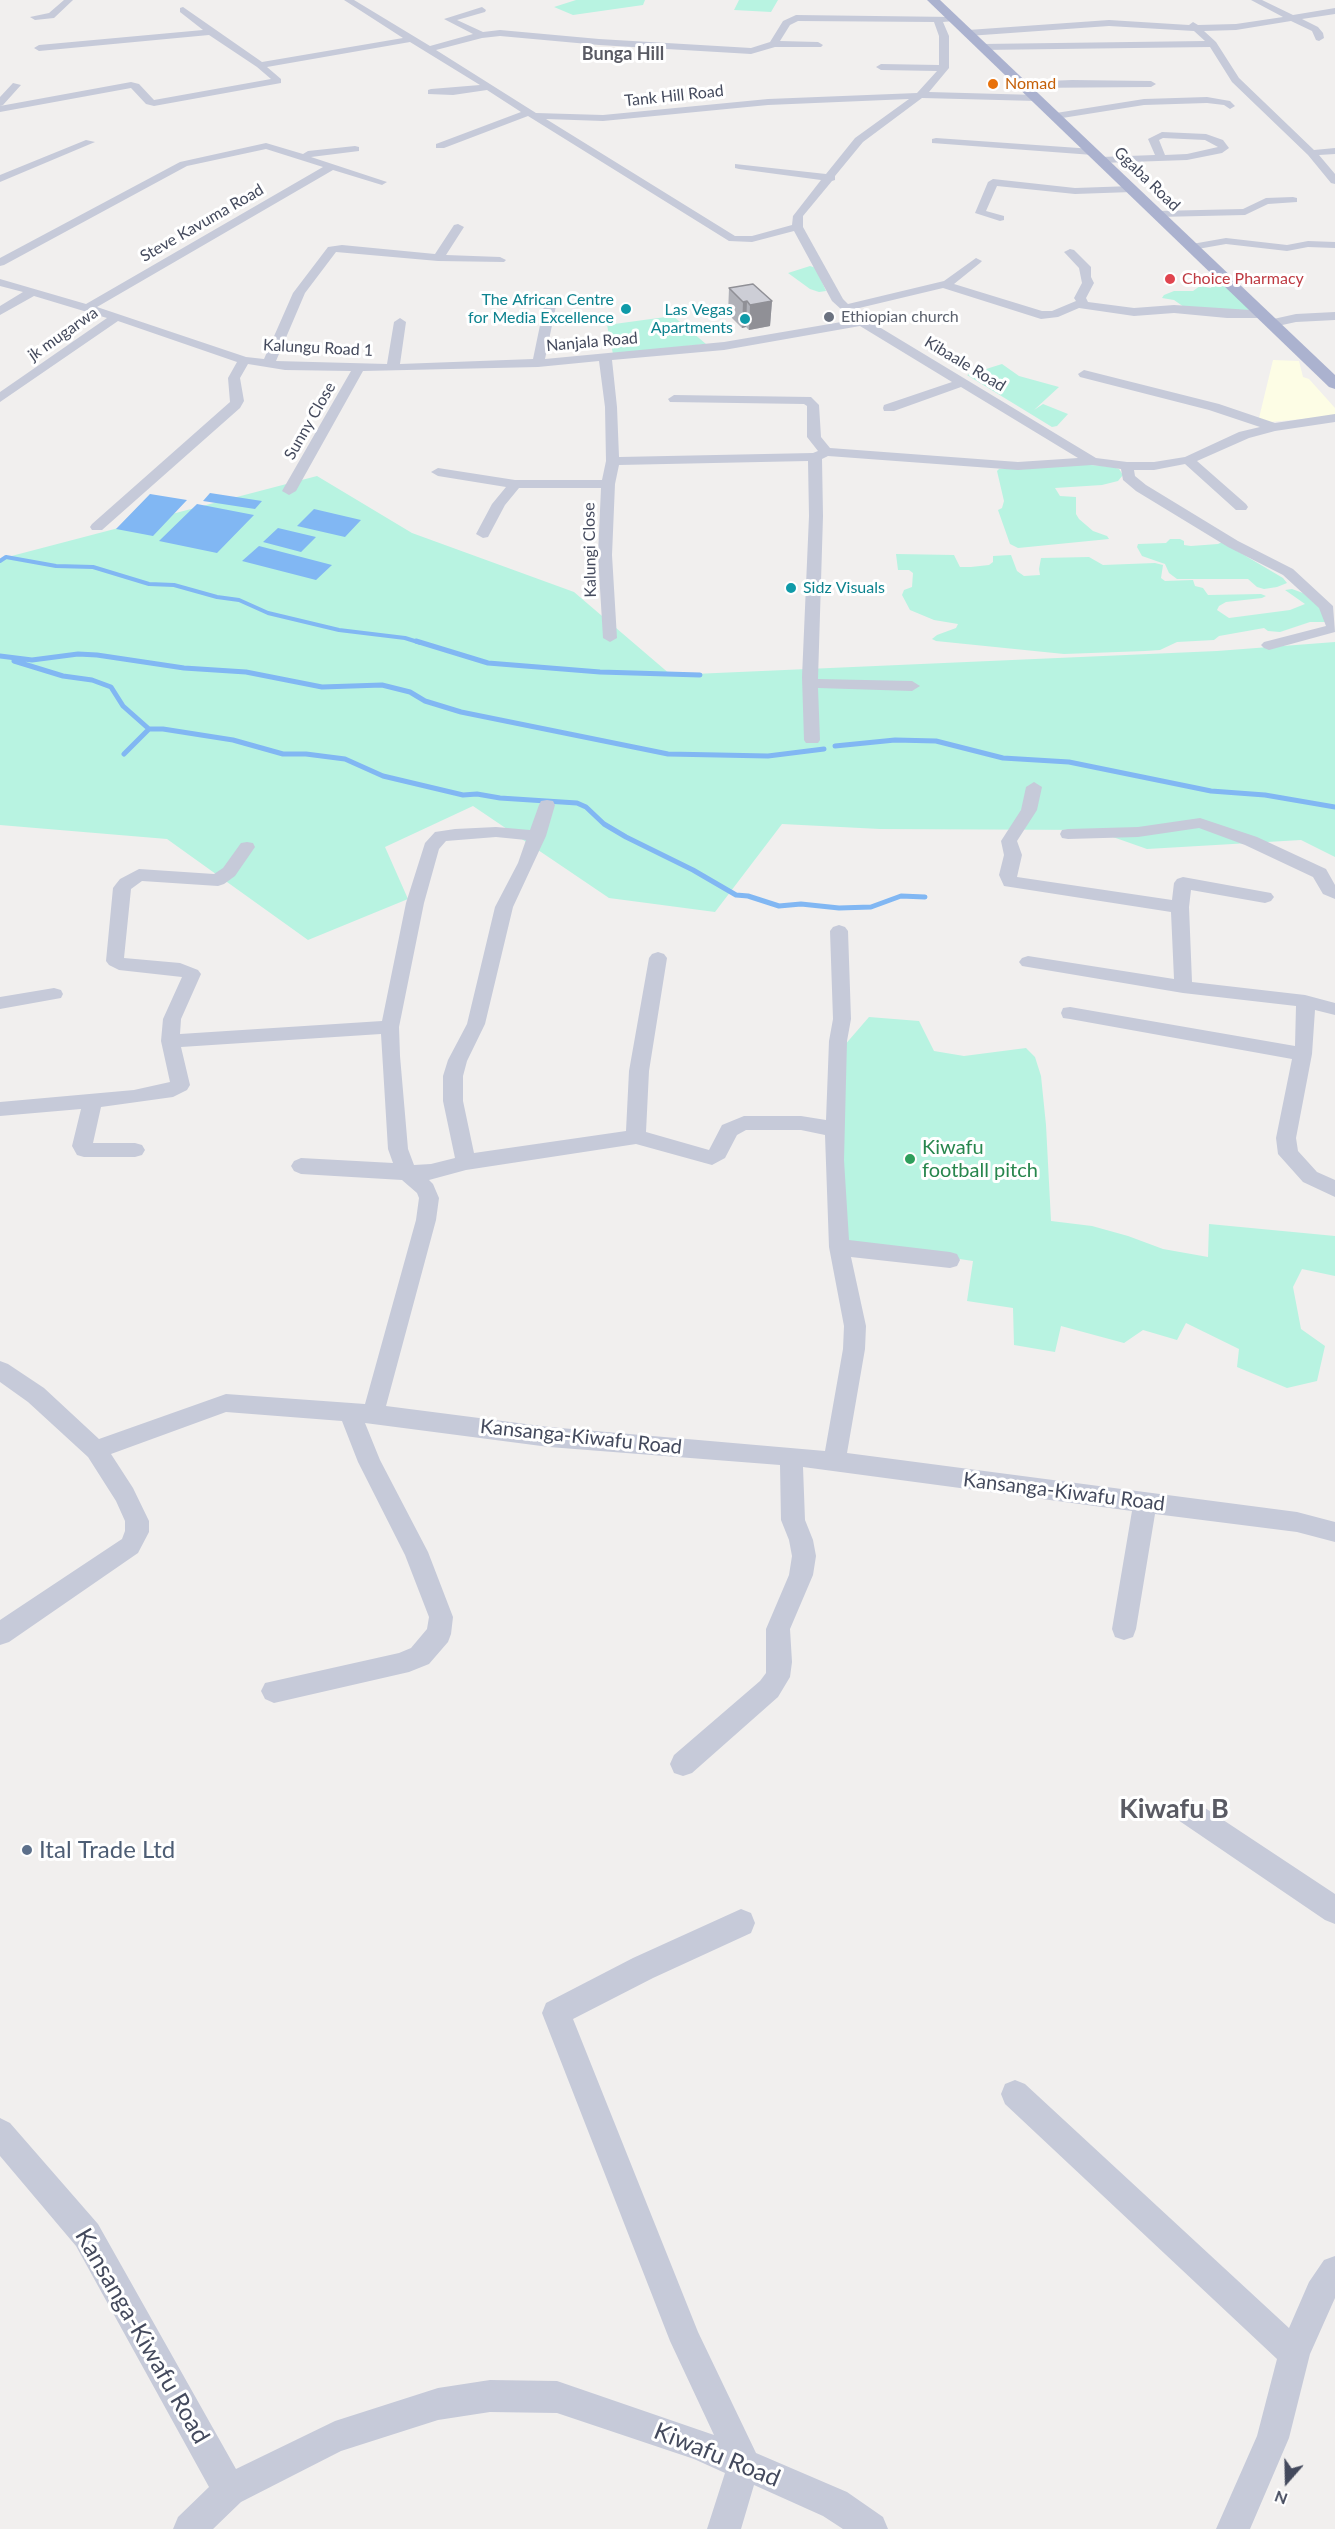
<!DOCTYPE html>
<html>
<head>
<meta charset="utf-8">
<style>
	body { margin:0 }
	#map { position:relative; width:1335px; height:2529px; overflow:hidden; background:#f1efee; font-family:Lato,sans-serif }
	canvas { display:block }
	.north { position:absolute; left:1257px; top:2451px; width:60px; height:60px; -webkit-text-stroke:4px #fff; paint-order:stroke; rotate:200deg; font-size:16px; font-weight:700; line-height:24px; text-align:center; color:#444a5d }
	.north::after { content:''; display:block; margin:auto; width:21px; height:27px; background:#444a5d; clip-path:polygon(50% 0,100% 100%,50% 72%,0 100%) }
</style>
</head>
<body>
<div id="map">
<canvas width="1335" height="2529"></canvas>
<div class="north">N</div>
</div>
<script>
const context = document.querySelector('canvas').getContext('2d');
context.lineJoin = 'round';
function paint(path, color) {
  context.fillStyle = color;
  context.fill(path, 'evenodd');
}
function shape(rows) {
  const path = new Path2D();
  for (const r of rows) {
    path.moveTo(r[0], r[1]);
    for (let i = 2; i < r.length; i += 2) path.lineTo(r[i], r[i + 1]);
  }
  return path;
}
function trace(path, color, width, dash) {
  context.strokeStyle = color;
  context.lineWidth = width;
  context.lineCap = dash ? 'butt' : 'round';
  context.setLineDash(dash || []);
  context.stroke(path);
}
function label(font, color, halo, rows, align = 'center') {
  context.font = font + ' Lato,sans-serif';
  context.lineWidth = 6;
  context.setLineDash([]);
  context.textBaseline = 'middle';
  context.strokeStyle = halo;
  context.fillStyle = color;
  for (const [text, x, y, turn = 0] of rows) {
    context.save();
    context.translate(x, y);
    context.rotate((+turn || 0) * Math.PI / 180);
    context.textAlign = isNaN(turn) ? turn : align;
    if (halo) context.strokeText(text, 0, 0);
    context.fillText(text, 0, 0);
    context.restore();
  }
}
const commercial = shape([
	[1273,360,1299,361,1303,377,1309,379,1335,408,1335,416,1270,422,1259,418]
]);
const green = shape([
	[576,0,645,0,643,5,573,15,554,7],
	[739,0,778,0,771,12,734,10],
	[810,266,816,268,826,291,819,292,810,289,788,273],
	[1212,285,1229,285,1257,311,1184,307,1174,300,1162,298,1164,295,1174,291,1193,291,1200,286,1211,288],
	[673,316,706,344,613,354,607,325],
	[1002,364,1019,376,1059,387,1034,410,1043,404,1068,414,1057,426,1052,427,967,375],
	[1080,464,1113,467,1119,469,1123,475,1118,481,1102,485,1055,488,1060,496,1076,497,1076,514,1079,519,1093,531,1107,536,1109,539,1018,548,1010,544,998,510,1002,508,1004,501,997,471,999,469],
	[317,476,412,533,574,592,671,675,1217,651,1335,642,1335,857,1301,840,1147,849,1093,830,880,829,782,824,715,912,609,898,473,806,385,847,408,899,308,940,167,839,0,825,0,559],
	[1170,539,1180,539,1184,541,1184,545,1191,546,1218,544,1222,542,1283,578,1287,583,1277,587,1264,589,1257,587,1248,579,1177,579,1169,573,1165,564,1142,556,1137,547,1138,544,1166,543],
	[896,554,954,555,960,567,971,567,989,565,993,562,993,556,1011,555,1017,571,1024,576,1040,575,1039,569,1041,558,1089,557,1103,565,1155,563,1163,565,1161,578,1165,581,1193,580,1195,586,1203,588,1208,595,1261,594,1266,596,1262,598,1226,602,1219,606,1217,610,1229,618,1290,610,1305,604,1285,590,1292,589,1303,593,1323,610,1327,622,1310,622,1280,632,1268,631,1264,628,1219,636,1214,640,1177,642,1160,650,1145,651,1064,654,936,641,932,639,937,635,956,628,958,624,934,620,910,610,902,595,904,590,912,587,913,573,909,570,898,570],
	[869,1017,919,1021,934,1051,964,1056,1026,1048,1035,1057,1041,1076,1046,1125,1051,1221,1092,1226,1128,1236,1163,1249,1208,1257,1209,1224,1335,1236,1335,1276,1302,1269,1293,1287,1301,1329,1325,1346,1317,1381,1287,1388,1237,1367,1239,1349,1186,1323,1177,1340,1143,1330,1124,1343,1061,1326,1055,1352,1014,1345,1013,1308,967,1301,973,1261,845,1242,837,1054]
]);
const water = shape([
	[210,493,262,501,255,509,203,501],
	[150,494,187,500,153,536,116,529],
	[197,504,254,515,217,553,159,541],
	[314,509,361,520,345,537,297,526],
	[278,528,316,537,301,552,263,542],
	[259,546,332,565,316,580,242,561]
]);
const streamFar1 = shape([
	[0,561,6,557,56,566,93,567,149,584,174,585,217,597,239,600,268,613,339,630,405,638,421,643]
]);
const stream = shape([
	[416,641,488,663,600,672,700,675],
	[0,656,32,660,78,654,97,655,184,668,246,672,322,687,382,685,410,692,425,701,461,712,668,754,768,756,824,749],
	[14,661,63,676,92,680,111,687,123,706,149,729],
	[835,746,895,740,936,741,1003,758,1069,762,1211,791,1265,795,1335,807],
	[124,754,149,729,163,729,233,740,283,754,306,754,345,759,383,776,463,795,477,794,500,798,577,803,586,807,604,824,626,837,693,870,736,895,748,896,779,906,801,904,839,908,871,907,901,896,925,897]
]);
const minor = shape([
	[64,0,73,0,54,18,35,20,30,17,49,13,64,0],
	[344,0,354,0,430,46,473,34,444,19,482,7,486,10,485,12,457,20,483,32,500,30,599,39,751,48,770,42,783,21,796,15,954,17,954,21,943,22,949,36,949,68,929,92,1037,95,1042,98,1037,101,922,98,863,142,835,176,835,180,832,181,803,216,803,227,843,299,848,304,944,281,976,258,982,261,980,263,954,284,1042,311,1052,311,1076,301,1074,298,1082,283,1079,268,1064,252,1070,249,1074,250,1091,267,1091,277,1094,283,1086,298,1088,302,1134,308,1174,305,1266,311,1268,314,1262,318,1227,318,1174,313,1134,316,1079,308,1058,317,1041,319,943,288,855,309,866,319,1096,458,1127,462,1154,462,1185,457,1239,432,1260,427,1209,410,1080,377,1078,374,1084,370,1219,404,1275,423,1335,414,1335,422,1275,431,1249,438,1197,461,1246,504,1248,507,1246,510,1236,510,1185,464,1154,470,1134,470,1135,476,1146,485,1238,541,1293,569,1333,606,1335,632,1269,650,1264,648,1261,645,1264,642,1326,626,1319,608,1283,575,1228,547,1136,491,1123,480,1121,469,1092,465,1018,470,828,456,822,459,823,516,818,679,912,681,920,686,912,691,818,688,820,740,818,743,806,743,804,740,802,677,809,516,808,461,619,465,615,484,612,555,617,638,610,642,603,638,598,555,601,488,519,488,505,505,488,537,483,538,476,534,492,504,506,487,438,476,431,472,438,468,515,480,602,480,606,461,605,407,599,361,538,367,363,371,296,491,289,495,282,491,351,371,285,370,248,364,240,378,244,401,240,408,102,530,92,530,90,527,92,524,230,402,228,378,237,362,118,321,0,402,0,392,107,318,34,296,0,315,0,306,23,292,0,286,0,279,86,304,323,167,266,149,187,166,4,265,0,266,0,258,180,162,266,143,303,154,308,151,355,146,359,147,359,151,311,157,387,182,382,185,333,170,97,307,246,357,264,359,293,293,328,247,342,245,435,254,454,225,458,224,464,227,446,255,500,257,506,260,504,262,438,261,336,252,305,293,276,361,387,364,394,322,400,318,406,322,400,364,533,359,544,306,550,302,556,306,545,359,724,342,853,320,832,301,794,231,752,242,729,241,528,116,444,148,436,148,436,144,521,112,487,90,453,95,428,94,428,90,431,89,480,85,410,42,267,67,281,79,281,83,154,106,146,104,131,88,0,112,0,106,131,82,139,84,154,100,271,79,257,67,209,35,39,51,34,48,39,45,203,30,180,12,180,8,183,7,262,62,403,38,344,0],
	[798,21,934,22,939,36,939,65,881,64,876,67,881,70,937,71,917,93,768,99,603,115,536,113,436,50,482,38,500,36,599,45,751,54,775,47,821,47,823,45,818,42,780,41,790,25,798,21],
	[909,99,855,138,826,174,735,164,735,168,739,169,821,180,793,216,792,225,752,236,735,236,546,119,603,121,768,105,909,99],
	[860,326,952,382,884,405,883,408,884,411,894,411,961,387,1078,458,1018,462,830,448,821,437,819,405,811,397,674,395,668,399,670,402,804,404,807,406,807,437,818,451,813,453,619,457,617,407,612,360,724,350,860,326],
	[1251,0,1262,0,1293,15,1335,8,1335,14,1302,19,1318,27,1323,33,1324,38,1319,41,1316,40,1312,31,1291,21,1236,30,1204,31,1216,42,1239,78,1314,150,1335,148,1335,154,1319,155,1335,174,1335,184,1331,183,1308,155,1232,82,1210,47,982,50,977,47,982,44,1205,41,1194,31,1109,26,968,36,963,33,968,30,1109,20,1189,25,1193,22,1198,25,1236,24,1283,17,1251,0],
	[1072,80,1151,81,1156,84,1151,87,1023,88,1018,85,1023,82,1072,80],
	[13,83,21,85,3,105,0,106,0,97,13,83],
	[1207,97,1230,101,1235,106,1230,109,1224,105,1207,103,1144,105,1056,119,1051,116,1056,113,1144,99,1207,97],
	[1162,132,1206,134,1223,140,1229,148,1222,153,1187,160,1101,163,1096,160,1101,157,1155,155,1148,139,1162,132],
	[1163,138,1205,140,1218,147,1187,154,1165,155,1159,140,1163,138],
	[936,138,1093,149,1098,152,1093,155,932,143,932,139,936,138],
	[86,140,95,142,0,182,0,175,86,140],
	[993,179,1075,188,1132,186,1137,189,1132,192,1075,194,997,186,986,211,1004,216,1004,220,1000,221,975,213,988,182,993,179],
	[1293,197,1297,198,1297,202,1268,204,1245,215,1158,217,1153,214,1158,211,1243,209,1266,198,1293,197],
	[1226,238,1287,245,1308,241,1335,242,1335,248,1308,247,1287,251,1226,244,1192,250,1186,247,1192,244,1226,238],
	[1335,312,1335,320,1296,322,1273,327,1267,323,1269,320,1296,314,1335,312],
	[1034,782,1042,787,1037,810,1017,841,1022,855,1017,877,1172,900,1174,883,1177,879,1183,877,1271,893,1274,897,1271,901,1265,903,1191,890,1189,907,1192,982,1305,995,1335,1003,1335,1015,1315,1010,1312,1054,1296,1138,1298,1151,1317,1172,1335,1180,1335,1197,1303,1182,1278,1154,1276,1138,1292,1059,1070,1019,1063,1018,1061,1013,1063,1008,1070,1007,1295,1046,1296,1006,1183,993,1022,966,1019,962,1022,958,1028,956,1174,979,1171,912,1004,886,999,875,1004,855,1001,841,1021,810,1026,787,1034,782],
	[547,800,553,801,555,805,546,836,513,907,485,1024,467,1061,463,1076,463,1101,474,1153,626,1131,629,1071,649,958,652,954,658,952,664,954,667,958,649,1071,646,1132,709,1150,722,1125,744,1116,801,1116,826,1120,829,1041,833,1019,830,931,833,927,839,925,845,927,848,931,851,1019,847,1041,844,1160,849,1240,950,1252,957,1254,960,1260,957,1266,950,1268,851,1257,866,1326,865,1349,847,1453,1297,1512,1335,1522,1335,1542,1297,1532,1155,1514,1136,1629,1133,1637,1124,1640,1115,1637,1112,1629,1132,1511,803,1467,805,1520,813,1540,816,1556,813,1575,790,1629,792,1662,790,1677,778,1697,692,1773,683,1776,674,1773,670,1764,674,1755,760,1681,766,1673,766,1629,789,1575,792,1556,789,1540,781,1520,780,1465,549,1447,365,1423,380,1460,428,1552,453,1617,451,1634,448,1642,429,1664,409,1672,274,1703,265,1699,261,1691,265,1683,399,1653,411,1648,427,1629,429,1617,405,1555,358,1462,342,1421,226,1412,111,1454,133,1488,149,1521,149,1532,138,1553,9,1642,0,1645,0,1620,122,1539,125,1531,125,1521,116,1501,88,1457,28,1402,0,1382,0,1361,8,1364,44,1388,99,1439,226,1394,365,1404,416,1220,419,1198,417,1193,402,1180,301,1174,294,1171,291,1166,294,1161,301,1158,393,1163,388,1149,381,1034,181,1047,190,1085,187,1090,173,1097,101,1107,93,1143,135,1143,142,1145,145,1150,142,1155,135,1157,84,1157,77,1155,72,1146,81,1109,0,1116,0,1102,134,1090,170,1082,161,1041,163,1019,182,977,119,970,109,965,106,961,113,888,116,884,120,879,139,869,214,874,223,868,241,843,247,842,253,843,255,847,235,876,224,884,218,886,142,881,131,889,124,958,180,963,198,970,201,974,181,1019,180,1034,382,1021,406,903,425,843,435,832,455,829,496,827,530,830,539,805,541,801,547,800],
	[496,837,526,840,518,863,495,907,467,1024,448,1060,443,1076,443,1101,455,1158,431,1164,414,1165,408,1149,400,1056,399,1027,424,903,439,849,446,841,496,837],
	[746,1130,801,1130,825,1135,829,1247,844,1326,843,1349,825,1451,549,1427,386,1406,436,1220,439,1198,433,1184,429,1180,466,1170,636,1144,712,1165,725,1158,737,1135,746,1130],
	[1200,818,1257,837,1326,869,1335,885,1335,899,1323,894,1313,877,1245,845,1199,828,1138,837,1068,839,1062,838,1060,834,1062,830,1068,829,1138,827,1200,818],
	[54,988,61,990,63,994,61,998,0,1009,0,997,54,988],
	[1187,1798,1196,1802,1335,1894,1335,1924,1325,1920,1178,1820,1174,1811,1178,1802,1187,1798],
	[741,1909,751,1913,755,1923,751,1933,653,1978,573,2019,698,2332,756,2453,847,2492,883,2517,888,2529,843,2529,823,2516,754,2485,741,2529,707,2529,725,2473,694,2459,557,2413,490,2412,438,2420,341,2451,241,2502,213,2529,173,2529,178,2517,209,2487,76,2246,0,2156,0,2118,10,2123,98,2224,236,2469,335,2421,438,2388,490,2380,557,2381,714,2435,670,2341,542,2013,546,2003,633,1958,741,1909],
	[1015,2080,1025,2084,1289,2328,1309,2282,1324,2260,1335,2256,1335,2298,1310,2354,1289,2438,1250,2529,1216,2529,1257,2436,1277,2359,1005,2104,1001,2094,1005,2084,1015,2080]
]);
const major = shape([
	[927,0,940,0,1335,375,1335,389,1329,387,927,0]
]);
const wall = shape([
	[729,288,772,301,770,326,749,330,746,327,742,328,728,314]
]);
const shadedWall = shape([
	[747,301,746,327,742,328,743,302],
	[772,301,770,326,749,330,750,305]
]);
const building = shape([
	[753,284,772,301,750,305,747,301,743,302,729,288,753,284]
]);
const markers = [
	[993,84,6,"#e8710a"],
	[1170,279,6,"#e0444e"],
	[626,309,6,"#0f9aa8"],
	[829,317,6,"#6b7280"],
	[745,319,6,"#0f9aa8"],
	[791,588,6,"#0f9aa8"],
	[910,1159,6,"#2e9e5b"],
	[27,1850,6,"#5c6f8a"]
];
const farFoodnames = [
	["Nomad",1005,84]
];
const farStreetnames = [
	["Tank Hill Road",674,96,-6],
	["Ggaba Road",1147,179,44],
	["Steve Kavuma Road",202,223,-30],
	["jk mugarwa",63,334,-35],
	["Nanjala Road",592,342,-5],
	["Kalungu Road 1",318,348,3],
	["Kibaale Road",965,364,31],
	["Sunny Close",310,421,-60],
	["Kalungi Close",590,550,-91]
];
const farHealthnames = [
	["Choice Pharmacy",1182,279]
];
const farCulturenames = [
	["The African Centre",614,300],
	["for Media Excellence",614,318],
	["Las Vegas",733,310],
	["Apartments",733,328],
	["Sidz Visuals",803,588,"left"]
];
const farWorshipnames = [
	["Ethiopian church",841,317]
];
const farQuarternames = [
	["Bunga Hill",623,54]
];
const leisureNames = [
	["Kiwafu",922,1148],
	["football pitch",922,1171]
];
const streetNames = [
	["Kansanga-Kiwafu Road",581,1437,6],
	["Kansanga-Kiwafu Road",1064,1492,7]
];
const nearServicenames = [
	["Ital Trade Ltd",39,1850]
];
const nearStreetnames = [
	["Kansanga-Kiwafu Road",142,2336,60],
	["Kiwafu Road",717,2455,22]
];
const nearQuarternames = [
	["Kiwafu B",1174,1809]
];
paint(commercial, '#fdfde5');
paint(green, '#b8f3e1');
paint(water, '#81b7f3');
trace(streamFar1, '#81b7f3', 4);
trace(stream, '#81b7f3', 5);
paint(minor, '#c6cad9');
paint(major, '#abb2cf');
paint(wall, '#b0b1b8');
paint(shadedWall, '#909096');
paint(building, '#cdced6');
trace(building, '#909096', 1.5);
for (const [x, y, r, color] of markers) {
  const dot = new Path2D();
  dot.arc(x, y, r, 0, 2 * Math.PI);
  context.fillStyle = color;
  context.fill(dot);
  trace(dot, '#fff', 2);
}
label('16px', '#c56008', '#fff', farFoodnames, 'left');
label('16px', '#444a5d', '#fff', farStreetnames);
label('16px', '#be3a42', '#fff', farHealthnames, 'left');
label('16px', '#0d838f', '#fff', farCulturenames, 'right');
label('16px', '#5b616d', '#fff', farWorshipnames, 'left');
label('bold 18px', '#5a5b64', '#fff', farQuarternames);
label('20px', '#27864d', '#fff', leisureNames, 'left');
label('20px', '#444a5d', '#fff', streetNames);
label('24px', '#4e5e75', '#fff', nearServicenames, 'left');
label('24px', '#444a5d', '#fff', nearStreetnames);
label('bold 27px', '#5a5b64', '#fff', nearQuarternames);
</script>
</body>
</html>
